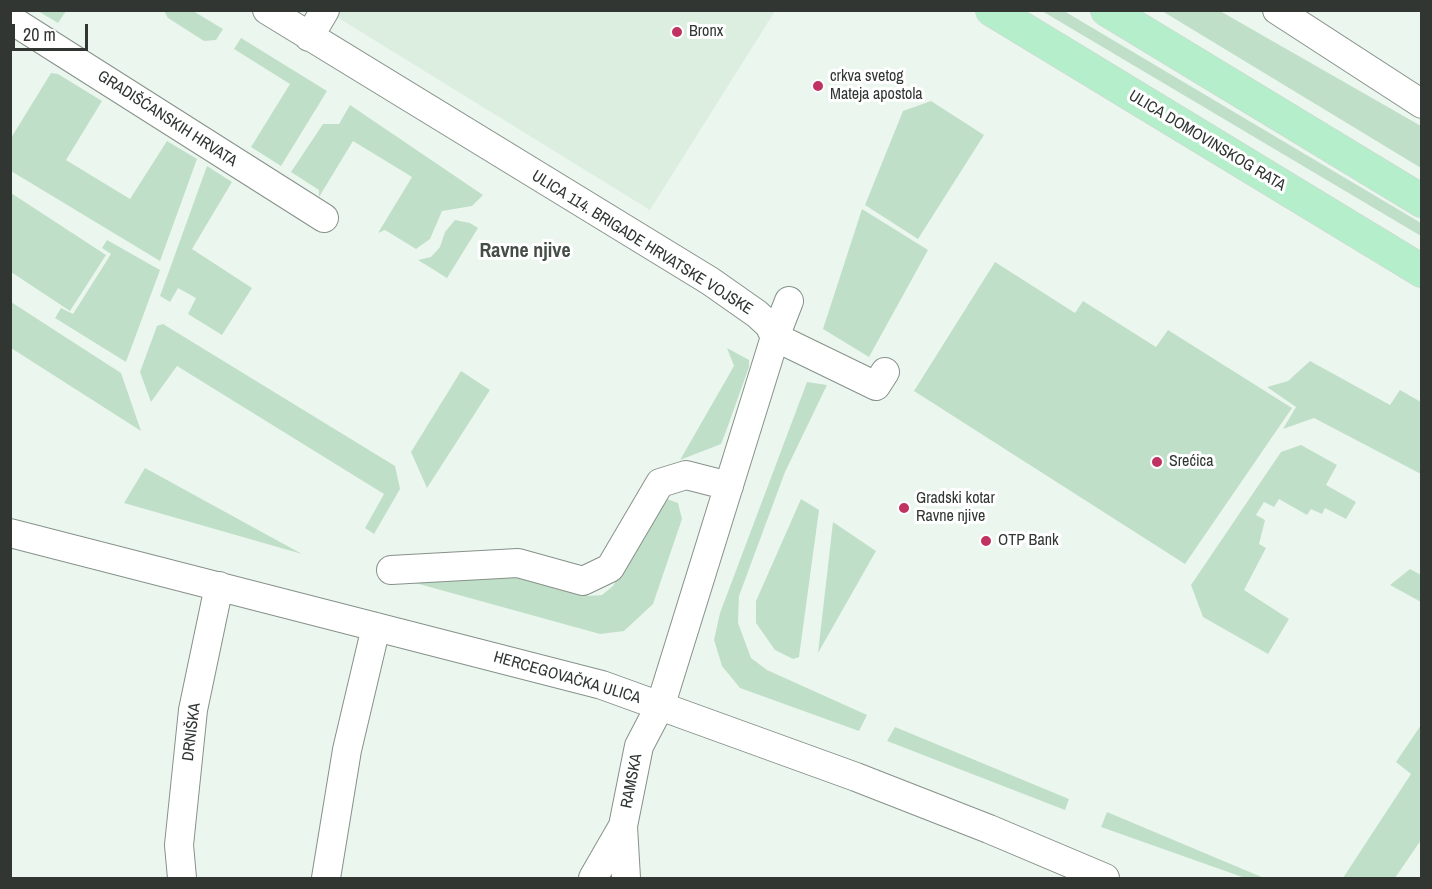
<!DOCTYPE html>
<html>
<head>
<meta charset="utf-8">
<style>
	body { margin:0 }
	#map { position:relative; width:1432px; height:889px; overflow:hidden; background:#ebf7ee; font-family:"Archivo Narrow",sans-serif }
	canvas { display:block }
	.frame { position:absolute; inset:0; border:12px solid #313633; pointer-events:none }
	.scale { position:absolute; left:12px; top:24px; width:76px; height:27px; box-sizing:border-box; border:3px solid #313633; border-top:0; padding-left:8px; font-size:18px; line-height:21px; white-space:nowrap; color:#313633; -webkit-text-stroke:4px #fff; paint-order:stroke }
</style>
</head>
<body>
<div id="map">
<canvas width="1432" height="889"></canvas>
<div class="frame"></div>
<div class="scale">20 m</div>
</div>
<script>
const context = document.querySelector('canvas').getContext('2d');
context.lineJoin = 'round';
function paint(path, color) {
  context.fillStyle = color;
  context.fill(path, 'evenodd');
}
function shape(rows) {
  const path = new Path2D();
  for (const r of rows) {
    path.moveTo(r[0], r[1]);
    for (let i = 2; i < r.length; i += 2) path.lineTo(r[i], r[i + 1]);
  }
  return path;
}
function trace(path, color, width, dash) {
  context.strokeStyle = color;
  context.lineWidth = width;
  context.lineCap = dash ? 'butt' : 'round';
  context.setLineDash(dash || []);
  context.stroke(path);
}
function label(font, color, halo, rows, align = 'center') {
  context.font = font + ' "Archivo Narrow",sans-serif';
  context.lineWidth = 6;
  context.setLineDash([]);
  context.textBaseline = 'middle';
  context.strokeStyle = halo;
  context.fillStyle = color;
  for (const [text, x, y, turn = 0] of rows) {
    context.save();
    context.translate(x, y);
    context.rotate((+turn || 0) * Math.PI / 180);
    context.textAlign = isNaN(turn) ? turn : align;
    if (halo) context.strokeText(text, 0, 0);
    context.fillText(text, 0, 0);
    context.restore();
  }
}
const built = shape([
	[327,11,775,11,650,210]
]);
const green = shape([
	[38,11,66,11,58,23],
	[164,11,193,11,223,29,216,40,204,41,168,18],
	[1042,11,1064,11,1421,223,1421,236],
	[1162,11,1220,11,1421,126,1421,168],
	[241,38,327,91,281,166,251,147,290,84,234,49],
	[51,73,58,74,102,101,66,160,130,199,167,141,197,159,160,261,11,171,11,138],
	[931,101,984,135,918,239,865,205,903,111],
	[350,105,483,195,472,206,442,211,430,239,416,249,385,230,378,233,412,177,353,141,319,197,319,190,291,172,323,124,339,124],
	[207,166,232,182,192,249,252,288,222,335,188,314,196,298,178,288,170,302,160,296],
	[11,193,106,255,70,311,11,272],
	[862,209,928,250,869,357,823,329],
	[455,220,470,223,478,228,447,278,418,260,431,257,440,247,445,232],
	[107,240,160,270,126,362,55,318,61,308,73,314,111,254,102,248],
	[995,262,1075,313,1083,301,1156,347,1168,330,1292,408,1185,564,914,391],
	[11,302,121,373,141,431,11,348],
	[163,324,395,466,400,489,374,534,365,528,384,494,177,366,151,402,140,372,157,326],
	[727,348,749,360,749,367,725,434,721,444,680,460,734,366],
	[1310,361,1390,405,1400,390,1421,402,1421,474,1314,418,1283,429,1296,407,1267,387,1288,381],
	[461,371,490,390,427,488,411,452],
	[807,382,827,385,785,472,739,596,738,623,751,658,767,670,867,715,859,731,740,688,722,666,714,640,720,613],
	[1301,445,1337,465,1326,485,1356,502,1346,519,1325,508,1322,514,1311,509,1307,515,1279,499,1274,507,1264,502,1256,515,1265,520,1259,544,1266,548,1244,590,1289,619,1268,654,1203,617,1191,585,1281,452],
	[145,468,302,554,124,503],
	[664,498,678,503,682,519,653,604,624,631,600,634,408,581,512,575,588,596,602,595,613,586],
	[801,499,819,510,799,657,793,659,775,650,756,623,756,601],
	[833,522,876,551,818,653],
	[1410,569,1421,575,1421,602,1390,585],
	[1421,725,1421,840,1395,878,1343,878,1411,774,1396,762],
	[895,727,1069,799,1065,810,887,741],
	[1107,812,1264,878,1245,878,1101,827]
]);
const minor = shape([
	[267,10,710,281,757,314,769,325,775,337],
	[1277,10,1422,104],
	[10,19,324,218],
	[309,37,325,10],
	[775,337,876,386,885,372],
	[10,533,602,685,856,777,989,829,1105,878],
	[391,570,518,563,583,581,610,568,660,483,686,475,729,486],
	[182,878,179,845,193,710,219,586],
	[326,878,347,750,376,627],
	[593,878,623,826],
	[626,878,623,826,639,746,661,704,775,337,789,301]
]);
const major = shape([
	[992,10,1422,271],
	[1107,10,1422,201]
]);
const markers = [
	[677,32,6,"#bf3262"],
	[818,86,6,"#bf3262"],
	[1157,462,6,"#bf3262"],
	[904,508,6,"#bf3262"],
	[986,541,6,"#bf3262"]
];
const poiNames = [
	["Bronx",689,32],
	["crkva svetog",830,77],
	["Mateja apostola",830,95],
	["Srećica",1169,462],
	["Gradski kotar",916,499],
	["Ravne njive",916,517],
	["OTP Bank",998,541]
];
const streetNames = [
	["GRADIŠĆANSKIH HRVATA",167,119,33],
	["ULICA DOMOVINSKOG RATA",1207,141,31],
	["ULICA 114. BRIGADE HRVATSKE VOJSKE",642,243,32],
	["HERCEGOVAČKA ULICA",567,678,16],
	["DRNIŠKA",192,732,-83],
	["RAMSKA",632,781,-79]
];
const quarterNames = [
	["Ravne njive",525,252]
];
paint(built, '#dbeee0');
paint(green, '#c0dfc9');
trace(minor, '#869189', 30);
trace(major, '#d2d3d2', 34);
trace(minor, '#fff', 28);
trace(major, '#b5eeca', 33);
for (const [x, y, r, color] of markers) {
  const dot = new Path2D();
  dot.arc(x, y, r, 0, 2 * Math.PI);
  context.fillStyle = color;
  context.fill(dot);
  trace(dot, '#fff', 2);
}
label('16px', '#313633', '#fff', poiNames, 'left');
label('16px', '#313633', '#fff', streetNames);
label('bold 20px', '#444e47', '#fff', quarterNames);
</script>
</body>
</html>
